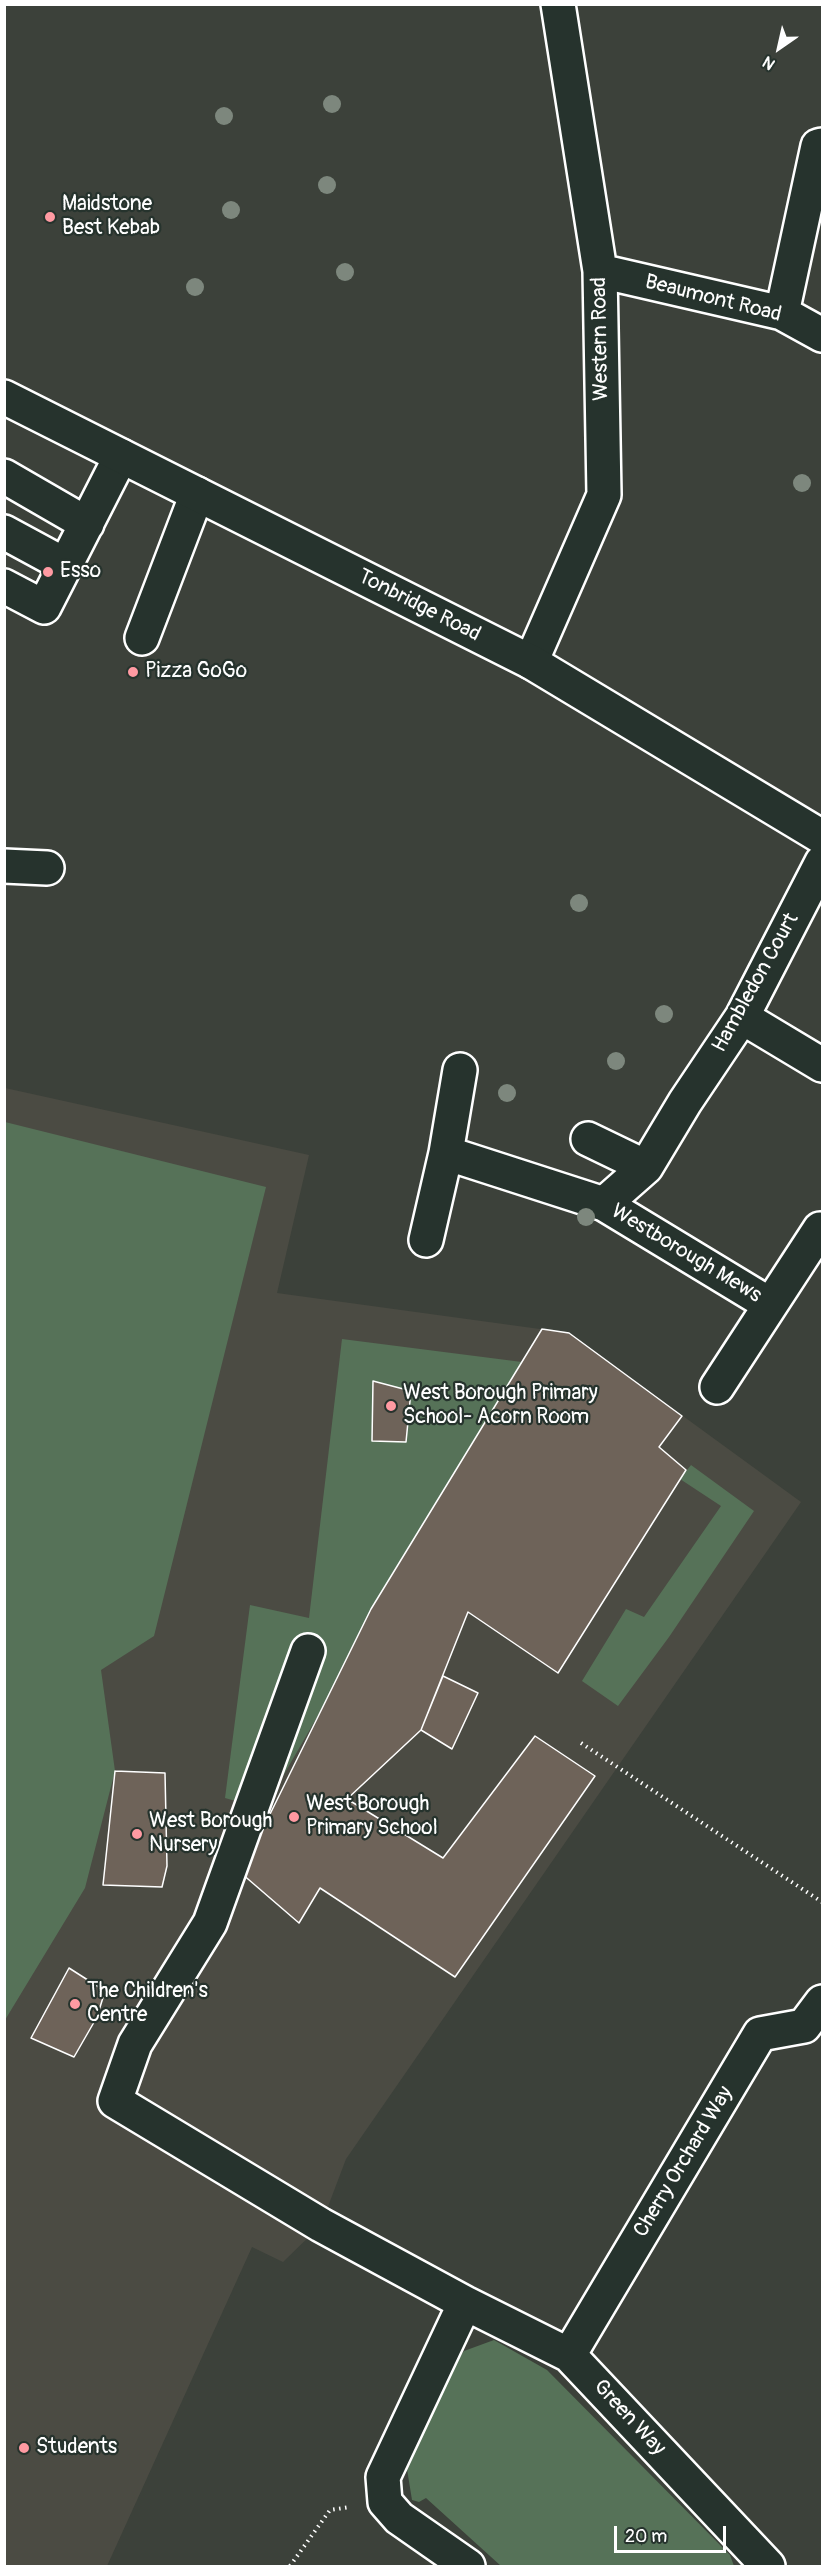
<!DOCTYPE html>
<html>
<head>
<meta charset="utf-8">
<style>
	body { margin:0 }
	#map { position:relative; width:827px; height:2571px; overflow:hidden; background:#3c413a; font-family:Pangolin,sans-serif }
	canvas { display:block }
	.frame { position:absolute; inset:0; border:6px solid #fff; pointer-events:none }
	.north { position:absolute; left:749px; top:18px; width:60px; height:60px; -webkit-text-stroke:4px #26332d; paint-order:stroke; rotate:214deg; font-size:16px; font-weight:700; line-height:24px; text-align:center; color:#fff }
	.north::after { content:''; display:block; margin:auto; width:21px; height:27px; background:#fff; clip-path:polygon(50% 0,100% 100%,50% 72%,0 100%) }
	.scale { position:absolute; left:614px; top:2526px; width:112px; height:27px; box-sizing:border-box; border:3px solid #fff; border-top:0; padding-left:8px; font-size:18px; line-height:21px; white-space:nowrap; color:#fff; -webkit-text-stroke:4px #26332d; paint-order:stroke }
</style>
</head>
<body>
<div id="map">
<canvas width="827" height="2571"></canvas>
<div class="frame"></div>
<div class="north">N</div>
<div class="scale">20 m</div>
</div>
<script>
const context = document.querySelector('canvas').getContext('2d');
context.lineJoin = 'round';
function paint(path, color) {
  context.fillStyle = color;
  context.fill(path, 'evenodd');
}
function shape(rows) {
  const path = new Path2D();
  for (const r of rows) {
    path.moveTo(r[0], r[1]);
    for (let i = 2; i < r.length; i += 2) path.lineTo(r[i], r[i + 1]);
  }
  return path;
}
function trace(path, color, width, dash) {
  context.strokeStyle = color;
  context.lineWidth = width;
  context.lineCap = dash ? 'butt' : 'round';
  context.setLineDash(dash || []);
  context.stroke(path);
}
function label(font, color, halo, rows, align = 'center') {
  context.font = font + ' Pangolin,sans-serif';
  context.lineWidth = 4.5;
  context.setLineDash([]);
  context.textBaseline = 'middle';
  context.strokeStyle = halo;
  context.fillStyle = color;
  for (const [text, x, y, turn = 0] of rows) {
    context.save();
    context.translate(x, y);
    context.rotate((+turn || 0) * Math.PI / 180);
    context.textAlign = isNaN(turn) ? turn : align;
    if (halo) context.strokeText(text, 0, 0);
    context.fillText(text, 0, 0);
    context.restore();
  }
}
const built = shape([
	[5,1088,309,1155,277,1293,569,1333,801,1502,346,2159,321,2225,283,2262,252,2247,107,2566,5,2566]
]);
const green = shape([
	[5,1122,266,1187,154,1636,101,1670,115,1771,85,1888,5,2020],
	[342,1339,522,1362,264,1809,225,1798,250,1605,309,1618],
	[691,1465,754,1511,669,1637,618,1706,582,1681,626,1609,644,1617,721,1506,680,1479],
	[494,2340,547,2370,730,2555,734,2566,501,2566,426,2498,419,2502,412,2500,406,2463,455,2363,464,2351]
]);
const building = shape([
	[542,1329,569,1333,682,1416,659,1447,686,1470,558,1673,468,1612,421,1730,347,1799,443,1858,535,1736,595,1776,455,1977,320,1888,299,1923,241,1873,371,1609,542,1329],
	[373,1381,411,1391,406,1442,372,1441,373,1381],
	[443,1676,478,1693,452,1749,421,1730,443,1676],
	[115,1771,165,1773,167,1866,162,1887,103,1885,115,1771],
	[69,1968,105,1991,97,2017,74,2057,31,2038,69,1968]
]);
const path = shape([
	[581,1743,822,1902],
	[290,2566,330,2510,350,2507]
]);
const minor = shape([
	[600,271,782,313,822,335],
	[782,313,818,146,822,145],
	[4,476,87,524],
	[4,532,65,565],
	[4,586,44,607,121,456],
	[142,638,197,494],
	[531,662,604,495,600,271,558,4],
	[4,866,47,868],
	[742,1017,822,1065],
	[588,1139,646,1167],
	[446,1153,604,1204,769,1304],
	[604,1204,646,1167,685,1102,742,1017,822,862],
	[426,1240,446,1153,460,1070],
	[717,1387,820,1229],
	[308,1651,210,1923,135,2044,115,2101,321,2225,465,2303,569,2355,768,2566],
	[465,2303,383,2477,385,2502,399,2518,468,2566],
	[569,2355,760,2034,804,2026,822,2002]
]);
const major = shape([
	[4,397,531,662,822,837]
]);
const trees = [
	[332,104],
	[224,116],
	[327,185],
	[231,210],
	[345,272],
	[195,287],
	[802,483],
	[579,903],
	[664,1014],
	[616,1061],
	[507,1093],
	[586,1217]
];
const markers = [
	[50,217,6,"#ff9aa2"],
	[48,572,6,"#ff9aa2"],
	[133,672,6,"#ff9aa2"],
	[391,1406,6,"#ff9aa2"],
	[294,1817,6,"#ff9aa2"],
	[137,1834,6,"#ff9aa2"],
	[75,2004,6,"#ff9aa2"],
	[24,2448,6,"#ff9aa2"]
];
const poiNames = [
	["Maidstone",62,205],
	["Best Kebab",62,229],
	["Esso",60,572],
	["Pizza GoGo",145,672],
	["West Borough Primary",403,1394],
	["School- Acorn Room",403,1418],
	["West Borough",306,1805],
	["Primary School",306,1829],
	["West Borough",149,1822],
	["Nursery",149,1846],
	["The Children's",87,1992],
	["Centre",87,2016],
	["Students",36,2448]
];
const streetNames = [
	["Beaumont Road",713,299,14],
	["Western Road",601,339,-91],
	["Tonbridge Road",419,606,27],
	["Hambledon Court",756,983,-61],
	["Westborough Mews",686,1254,31],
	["Cherry Orchard Way",684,2162,-59],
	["Green Way",629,2418,47]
];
paint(built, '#4b4b43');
paint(green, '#567258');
paint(building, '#6e6359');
trace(building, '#fff', 1.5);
trace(minor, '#fff', 38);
trace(major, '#fff', 38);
trace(path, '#fff', 4, [1.5, 4.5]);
trace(minor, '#26332d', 33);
trace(major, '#26332d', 33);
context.fillStyle = '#7d877d';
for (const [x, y] of trees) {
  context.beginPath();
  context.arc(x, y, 9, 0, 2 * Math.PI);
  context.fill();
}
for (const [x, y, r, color] of markers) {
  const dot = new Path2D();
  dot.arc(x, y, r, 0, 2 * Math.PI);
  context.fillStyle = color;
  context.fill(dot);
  trace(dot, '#26332d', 2);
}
label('21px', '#fff', '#26332d', poiNames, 'left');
label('21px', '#fff', '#26332d', streetNames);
</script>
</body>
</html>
